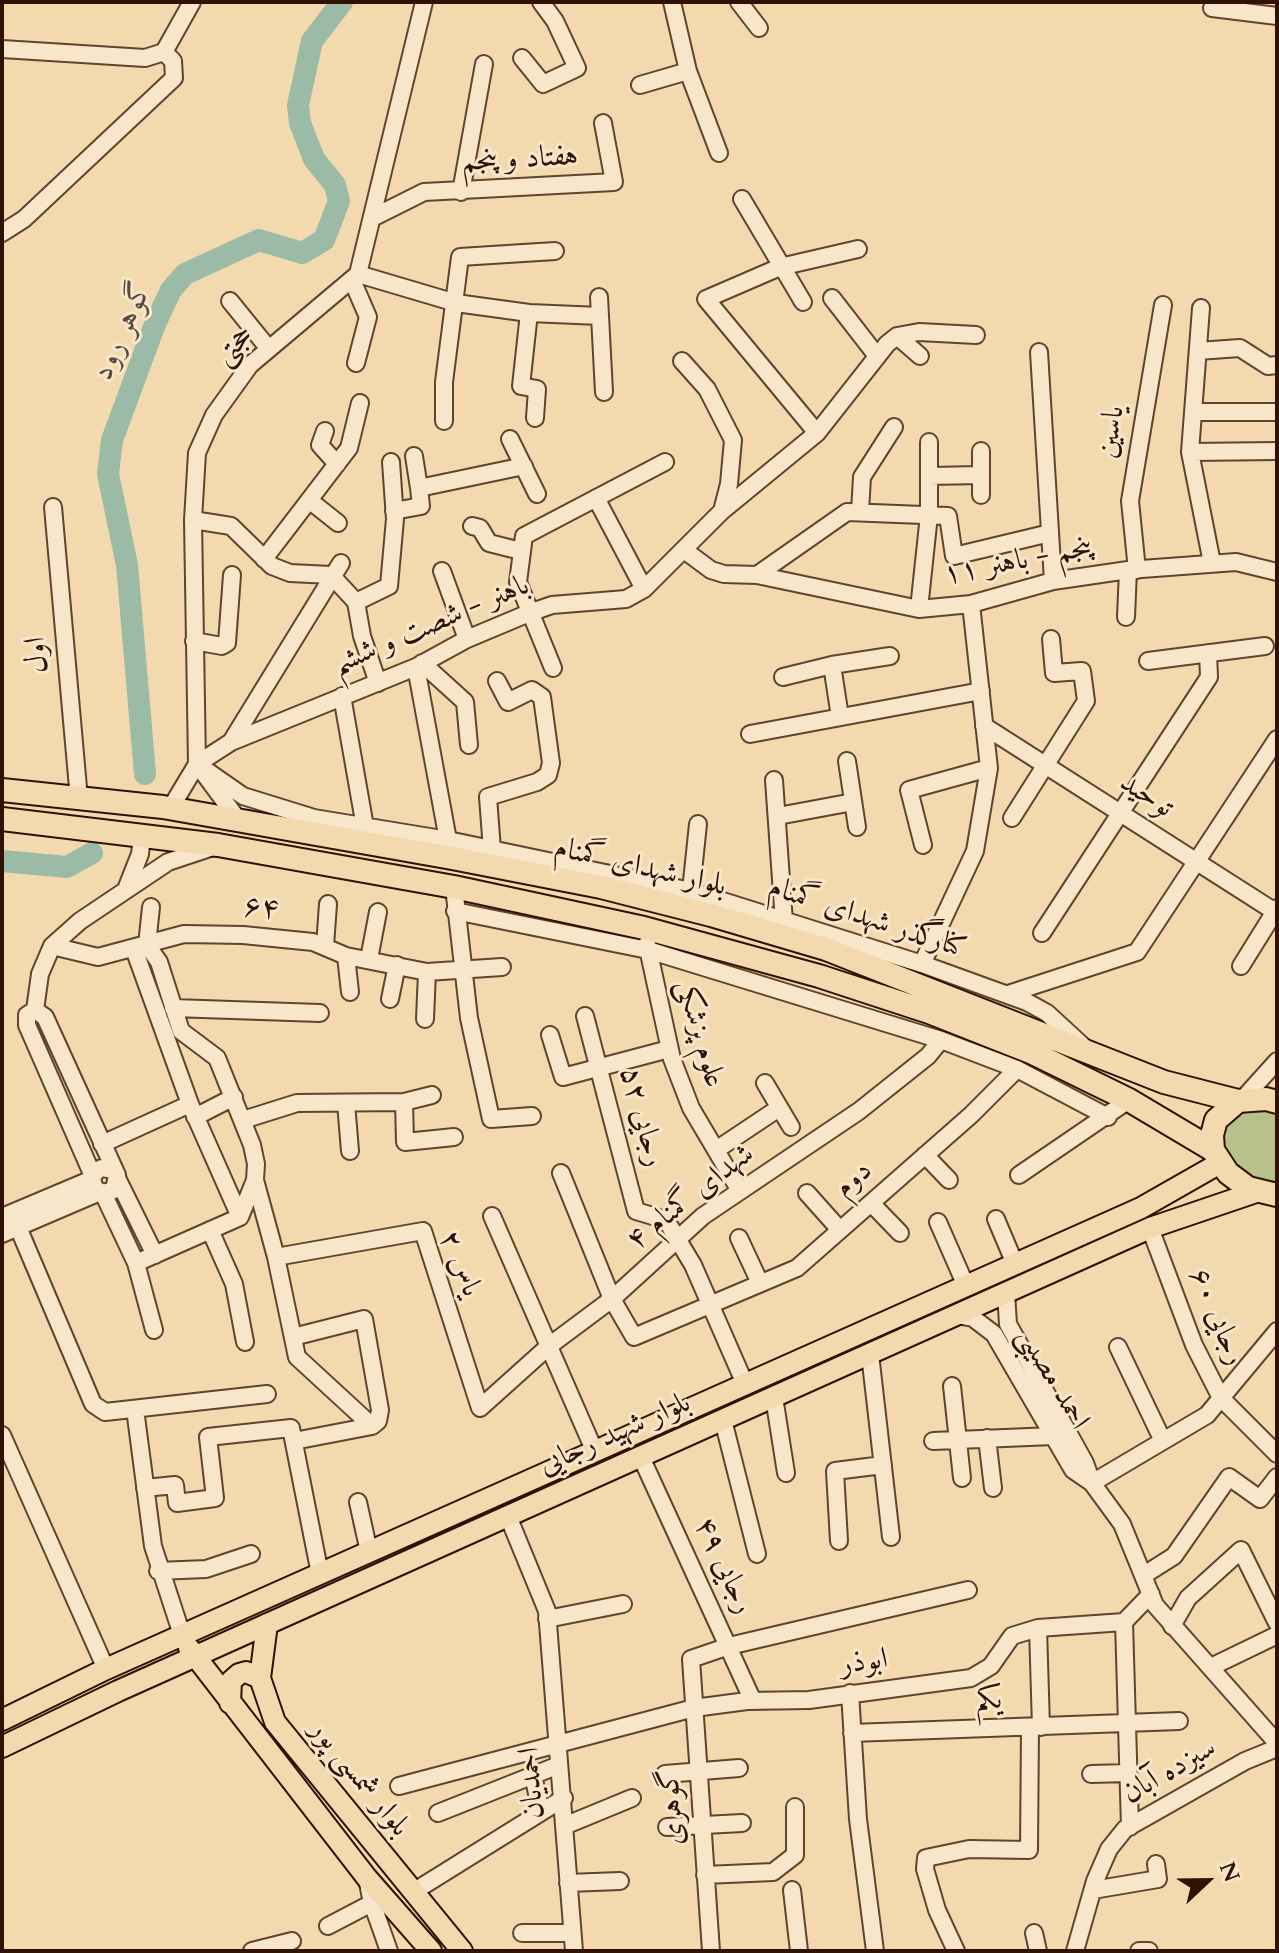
<!DOCTYPE html>
<html>
<head>
<meta charset="utf-8">
<style>
	body { margin:0 }
	#map { position:relative; width:1279px; height:1953px; overflow:hidden; background:#f2d9ae; font-family:Cardo,serif }
	canvas { display:block }
	.frame { position:absolute; inset:0; border:4px solid #311103; pointer-events:none }
	.north { position:absolute; left:1167px; top:1841px; width:80px; height:80px; -webkit-text-stroke:6px #f7e6ca; paint-order:stroke; rotate:68deg; font-size:22px; font-weight:700; line-height:32px; text-align:center; color:#311103 }
	.north::after { content:''; display:block; margin:auto; width:28px; height:36px; background:#311103; clip-path:polygon(50% 0,100% 100%,50% 72%,0 100%) }
</style>
</head>
<body>
<div id="map">
<canvas width="1279" height="1953"></canvas>
<div class="frame"></div>
<div class="north">N</div>
</div>
<script>
const context = document.querySelector('canvas').getContext('2d');
context.lineJoin = 'round';
function paint(path, color) {
  context.fillStyle = color;
  context.fill(path, 'evenodd');
}
function shape(rows) {
  const path = new Path2D();
  for (const r of rows) {
    path.moveTo(r[0], r[1]);
    for (let i = 2; i < r.length; i += 2) path.lineTo(r[i], r[i + 1]);
  }
  return path;
}
function trace(path, color, width, dash) {
  context.strokeStyle = color;
  context.lineWidth = width;
  context.lineCap = dash ? 'butt' : 'round';
  context.setLineDash(dash || []);
  context.stroke(path);
}
function label(font, color, halo, rows, align = 'center') {
  context.font = font + ' Cardo,Amiri,serif';
  context.lineWidth = 6;
  context.setLineDash([]);
  context.textBaseline = 'middle';
  context.strokeStyle = halo;
  context.fillStyle = color;
  for (const [text, x, y, turn = 0] of rows) {
    context.save();
    context.translate(x, y);
    context.rotate((+turn || 0) * Math.PI / 180);
    context.textAlign = isNaN(turn) ? turn : align;
    if (halo) context.strokeText(text, 0, 0);
    context.fillText(text, 0, 0);
    context.restore();
  }
}
const green = shape([
	[1251,1106,1277,1110,1277,1189,1262,1186,1226,1161,1221,1125]
]);
const river = shape([
	[145,774,127,565,108,474,112,440,155,324,171,290,185,274,259,240,302,253,324,240,339,201,335,185,314,159,300,123,298,105,312,41,342,2],
	[2,861,67,867,92,853]
]);
const minor = shape([
	[672,2,688,71,719,153],
	[739,2,759,28],
	[1212,8,1277,16],
	[2,49,145,58,164,52,192,2],
	[522,58,543,84,577,68,555,21,541,2],
	[640,85,688,71],
	[461,192,484,64],
	[742,199,803,302],
	[374,217,424,192,614,182,603,123],
	[2,233,24,219,174,78,173,61,164,52],
	[358,274,456,303,529,313,600,316],
	[352,280,368,317,356,363],
	[599,297,604,392],
	[832,298,877,356],
	[230,301,269,349],
	[1201,308,1190,452,1212,563],
	[529,313,521,386,537,389,535,418],
	[897,336,920,356],
	[1198,351,1240,348,1268,366,1277,365],
	[1039,352,1053,581],
	[682,361,707,389,733,440,729,484,722,511],
	[1194,412,1277,412],
	[444,421,444,382,460,257,555,251],
	[325,431,320,445,337,464],
	[817,433,706,299,780,267,858,249],
	[510,439,537,494],
	[981,451,981,495],
	[1190,452,1277,451],
	[414,456,419,488],
	[929,476,980,475],
	[596,498,644,589],
	[309,500,338,523],
	[53,507,79,799],
	[394,511,421,506,419,488,524,466],
	[860,512,862,477,894,427],
	[193,520,231,526,272,566,290,573,331,575,356,602,362,636,378,683],
	[472,526,480,528,489,543,521,551],
	[684,550,711,570,724,574,757,575,919,609,971,604,1053,581,1128,570,1236,562,1277,572],
	[264,559,349,448,360,403],
	[1137,570,1130,501,1163,305],
	[442,571,467,639],
	[757,575,847,512,948,516,954,556,1050,533],
	[356,602,389,586,395,519,391,462],
	[919,609,929,515,929,442],
	[1126,617,1128,570],
	[194,641,222,646,227,643,232,575],
	[1148,661,1265,646],
	[422,663,465,702,469,745],
	[416,667,448,840],
	[553,668,518,582,524,536,665,462],
	[783,677,832,665],
	[342,696,365,827],
	[840,717,832,665,890,656],
	[984,726,1277,913],
	[750,734,981,691],
	[231,742,341,563],
	[847,761,857,827],
	[197,764,243,796,314,818,448,840,691,891,922,964,1027,1002,1047,1013,1085,1048],
	[197,764,231,742,416,667,467,639,529,613,552,605,626,599,644,589,722,511,817,433,887,344,897,336,919,332,976,335],
	[197,764,193,520,197,453,214,415,250,365,358,274,424,2],
	[774,780,784,922],
	[170,809,197,764,239,821],
	[778,816,853,802],
	[1012,818,1086,701,1082,671,1054,673,1051,639],
	[923,845,909,790,989,768],
	[492,850,488,797,537,782,548,775,551,763,542,697,532,690,508,702,497,681],
	[127,887,140,854,142,835],
	[454,887,469,1018,491,1119,532,1116],
	[691,891,698,824],
	[455,911,648,950,941,1040,1017,1069,1108,1117],
	[1042,933,1209,677,1208,653],
	[647,944,672,1059,691,1108,740,1191],
	[52,946,98,957,184,934,243,935,313,942,346,956,427,972,502,967],
	[325,946,328,904],
	[134,949,190,1104,240,1217],
	[346,956,350,992],
	[369,959,378,912],
	[922,964,975,851,989,768,971,604],
	[1241,966,1277,908],
	[1008,994,1137,952,1277,739],
	[390,999,397,965],
	[173,1008,320,1013],
	[35,1010,45,1017,117,1175,114,1190,103,1193,95,1189,92,1179,96,1171,102,1168,114,1170],
	[585,1016,636,1211,666,1220,693,1265,745,1384],
	[425,1019,427,972],
	[550,1035,563,1077,669,1049],
	[765,1083,791,1127],
	[1241,1101,1277,1061],
	[404,1102,405,1142,454,1137],
	[346,1103,350,1151],
	[195,1117,234,1097],
	[243,1120,297,1103,404,1102,432,1095],
	[102,1144,190,1104],
	[716,1150,779,1108],
	[925,1155,949,1180],
	[561,1173,612,1299,634,1337,797,1268,971,1115,1017,1069],
	[1019,1175,1129,1100],
	[93,1176,27,1025,27,1015,35,1010,40,974,52,946,80,921,168,862,213,847],
	[118,1180,155,1255],
	[255,1180,276,1257,423,1231,480,1408,549,1346,612,1299,703,1216,859,1111,928,1056,941,1040],
	[103,1193,136,1263,154,1330],
	[807,1193,840,1230],
	[871,1203,900,1233],
	[492,1216,595,1452],
	[2,1217,92,1179],
	[996,1219,1015,1264],
	[938,1222,966,1286],
	[18,1227,93,1404,105,1412,267,1394],
	[1150,1228,1194,1345,1221,1398,1277,1454],
	[210,1230,234,1284,245,1342],
	[2,1234,100,1192],
	[739,1238,760,1283],
	[276,1257,297,1357,372,1426],
	[136,1263,240,1217,255,1180,256,1164,252,1145,217,1058,181,1031,159,962,147,945,151,907],
	[1006,1293,1008,1324,1085,1463,1092,1483],
	[957,1315,973,1318,994,1334,1073,1470,1092,1483,1122,1524,1155,1605,1277,1743],
	[293,1337,364,1319,380,1410,378,1421,372,1426,294,1441],
	[1118,1347,1163,1441],
	[870,1354,891,1537],
	[952,1386,962,1478],
	[774,1397,786,1473],
	[135,1409,153,1546,182,1635],
	[723,1420,757,1554],
	[2,1435,106,1669],
	[987,1438,993,1488],
	[933,1441,1053,1436],
	[641,1457,753,1701],
	[1092,1483,1207,1415,1277,1331],
	[145,1488,175,1485,177,1503,215,1498,208,1437,291,1428,320,1574],
	[358,1502,369,1552],
	[508,1516,547,1611,574,1951],
	[839,1541,835,1471,883,1465],
	[158,1571,206,1569,251,1554],
	[1144,1575,1174,1556,1229,1477,1260,1499,1277,1477],
	[547,1619,623,1604],
	[1124,1622,1130,1827],
	[1172,1626,1188,1598,1241,1550,1277,1623],
	[1038,1628,1041,1727],
	[1213,1666,1277,1635],
	[850,1693,858,1819,875,1951],
	[852,1733,1179,1721],
	[665,1774,739,1768],
	[1091,1774,1128,1773],
	[533,1775,541,1812],
	[399,1786,694,1708,747,1701,809,1700,971,1678,991,1666,1012,1636,1038,1628,1124,1622,1151,1594],
	[438,1813,559,1765],
	[564,1826,632,1798],
	[667,1827,742,1823],
	[705,1875,773,1872,795,1855,795,1807],
	[367,1878,372,1903,389,1951],
	[568,1883,620,1881],
	[792,1890,799,1951],
	[1093,1890,1158,1879,1156,1864],
	[413,1892,564,1798],
	[328,1926,372,1903],
	[522,1933,572,1933],
	[1034,1933,1038,1951],
	[252,1951,292,1941],
	[711,1951,691,1659,729,1646,968,1590],
	[956,1951,937,1910,925,1869,926,1858,969,1849,1029,1850,1030,1728],
	[1075,1951,1095,1881,1109,1849,1125,1829,1245,1761,1277,1748],
	[1139,1951,1149,1951]
]);
const major = shape([
	[267,1624,260,1678,275,1722,462,1951],
	[189,1648,367,1878,431,1951],
	[230,1703,231,1681,239,1674,246,1672,260,1678],
	[2,1720,106,1669,1141,1208,1220,1163],
	[2,1747,118,1691,1150,1228,1259,1191]
]);
const highway = shape([
	[2,790,163,807,452,858,601,887,711,915,826,949,1164,1082,1238,1101],
	[2,819,218,845,454,887,644,928,819,976,929,1012,1033,1053,1129,1100,1213,1150],
	[1277,1102,1266,1099,1238,1101,1216,1120,1212,1135,1213,1150,1228,1173,1248,1188,1277,1195]
]);
const streetNames = [
	["هفتاد و پنجم",520,160,-3],
	["حجتی",235,346,-46],
	["یاسین",1112,432,-81],
	["پنجم - باهنر ۱۱",1018,562,-11],
	["باهنر - شصت و ششم",431,626,-23],
	["اول",38,655,-94],
	["توحید",1146,796,33],
	["بلوار شهدای گمنام",640,868,13],
	["۶۴",261,909,5],
	["کنارگذر شهدای گمنام",867,919,18],
	["علوم پزشکی",699,1034,74],
	["رجایی ۵۲",641,1117,75],
	["دوم",854,1180,-41],
	["شهدای گمنام ۴",691,1198,-38],
	["یاس ۲",459,1264,68],
	["رجایی ۶۰",1216,1317,67],
	["احمد مصیبی",1052,1379,59],
	["بلوار شهید رجایی",615,1435,-24],
	["رجایی ۴۹",723,1566,65],
	["ابوذر",864,1663,-8],
	["یکم",989,1701,-2],
	["سیزده آبان",1170,1772,-30],
	["بلوار شمسی پور",359,1779,51],
	["احمدیان",533,1783,-94],
	["گوهری",673,1807,-94]
];
const waterNames = [
	["گوهر رود",124,330,-66]
];
paint(green, '#b8c08c');
trace(river, '#9cbba6', 22);
trace(minor, '#61432e', 20);
trace(major, '#311103', 24);
trace(highway, '#311103', 26);
trace(minor, '#f7e6ca', 16);
trace(major, '#f2d9ae', 20);
trace(highway, '#f2d9ae', 22);
label('30px', '#311103', '#f7e6ca', streetNames);
label('italic 32px', '#564c3c', '#f7e6ca', waterNames);
</script>
</body>
</html>
